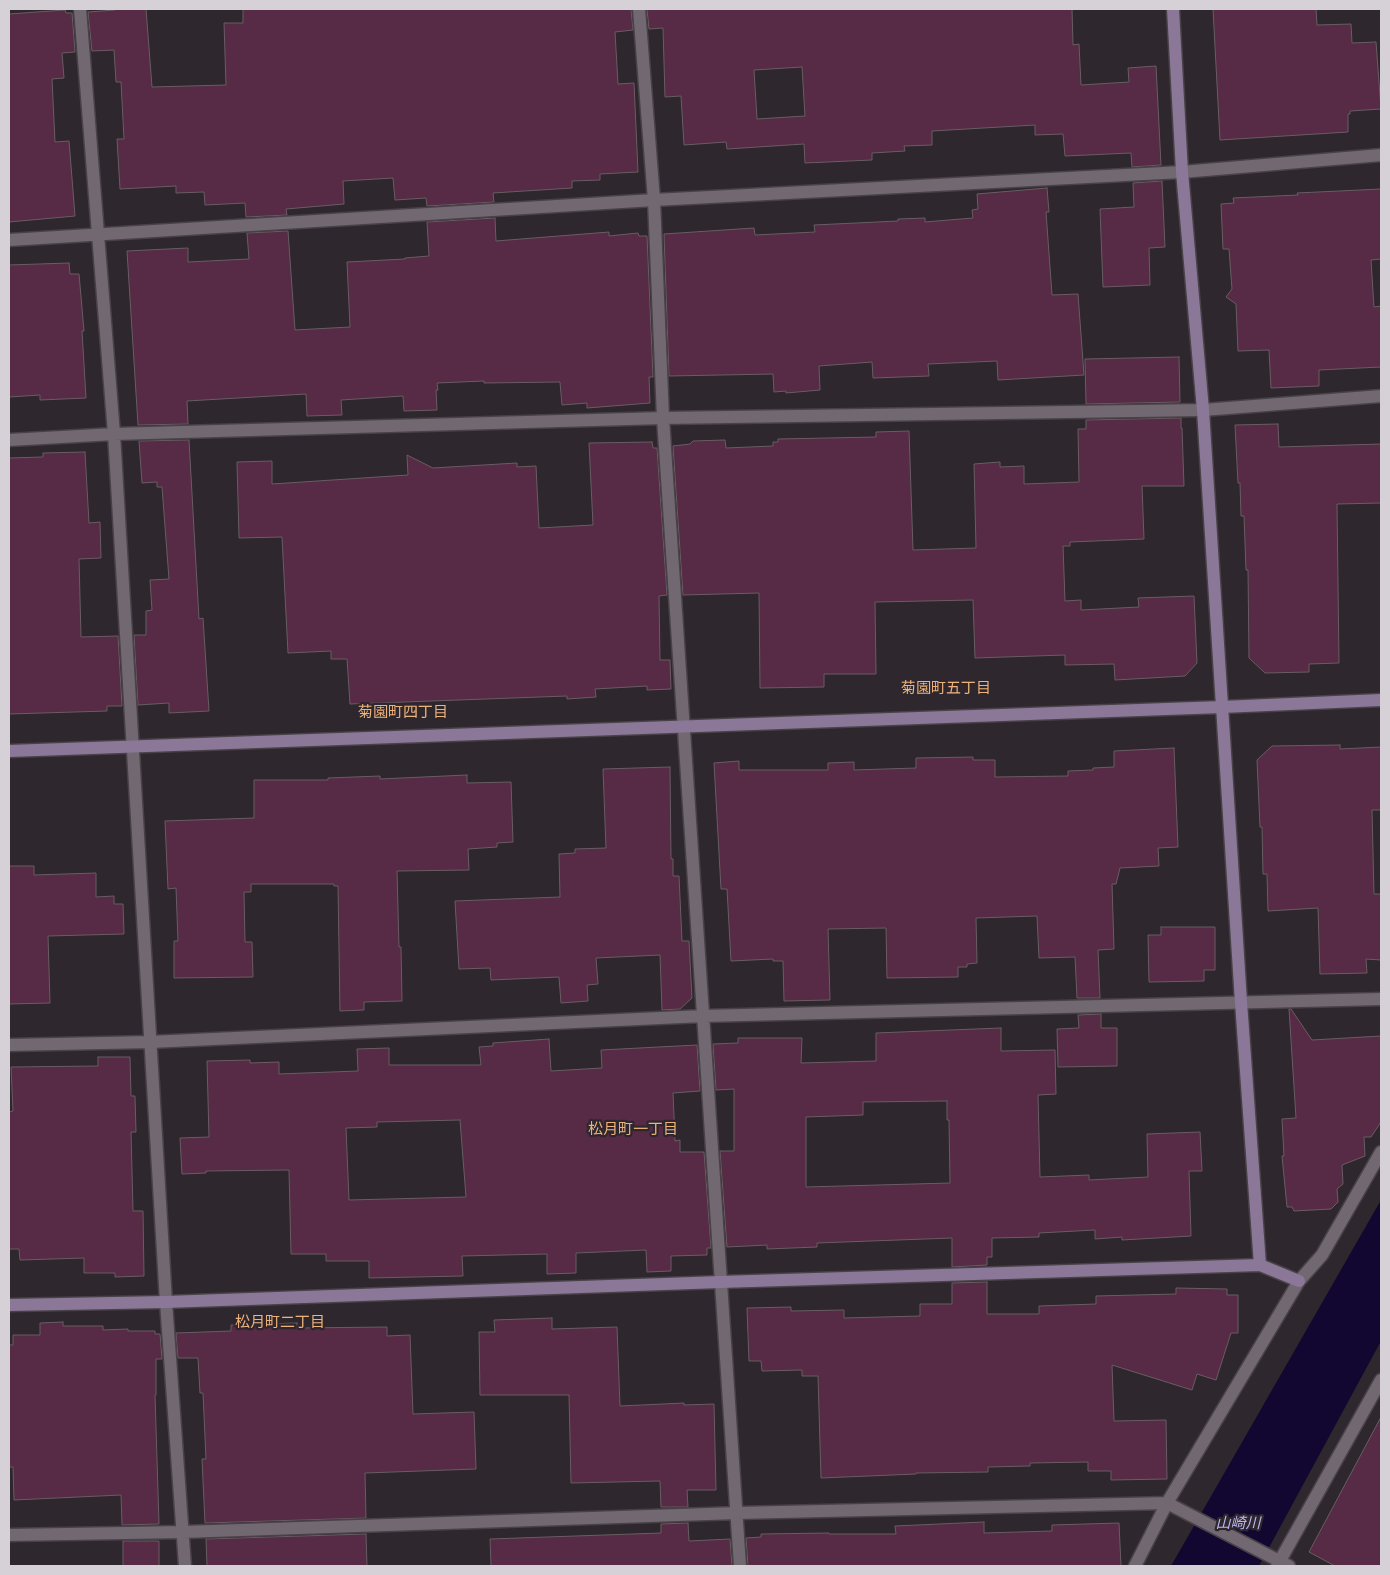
<!DOCTYPE html>
<html>
<head>
<meta charset="utf-8">
<style>
	body { margin:0 }
	#map { position:relative; width:1390px; height:1575px; overflow:hidden; background:#2e272e; font-family:"Nunito Sans",sans-serif }
	canvas { display:block }
	.frame { position:absolute; inset:0; border:10px solid #d6d1d6; pointer-events:none }
</style>
</head>
<body>
<div id="map">
<canvas width="1390" height="1575"></canvas>
<div class="frame"></div>
</div>
<script>
const context = document.querySelector('canvas').getContext('2d');
context.lineJoin = 'round';
function paint(path, color) {
  context.fillStyle = color;
  context.fill(path, 'evenodd');
}
function shape(rows) {
  const path = new Path2D();
  for (const r of rows) {
    path.moveTo(r[0], r[1]);
    for (let i = 2; i < r.length; i += 2) path.lineTo(r[i], r[i + 1]);
  }
  return path;
}
function trace(path, color, width, dash) {
  context.strokeStyle = color;
  context.lineWidth = width;
  context.lineCap = dash ? 'butt' : 'round';
  context.setLineDash(dash || []);
  context.stroke(path);
}
function label(font, color, halo, rows, align = 'center') {
  context.font = font + ' "Nunito Sans","Noto Sans JP",sans-serif';
  context.lineWidth = 4.5;
  context.setLineDash([]);
  context.textBaseline = 'middle';
  context.strokeStyle = halo;
  context.fillStyle = color;
  for (const [text, x, y, turn = 0] of rows) {
    context.save();
    context.translate(x, y);
    context.rotate((+turn || 0) * Math.PI / 180);
    context.textAlign = isNaN(turn) ? turn : align;
    if (halo) context.strokeText(text, 0, 0);
    context.fillText(text, 0, 0);
    context.restore();
  }
}
const water = shape([
	[1381,1200,1381,1341,1259,1566,1171,1566]
]);
const building = shape([
	[115,9,146,9,152,87,226,85,224,23,243,23,243,9,631,9,633,30,615,32,618,84,634,83,638,172,600,174,600,180,572,181,572,188,493,193,494,202,427,206,426,198,395,200,393,178,343,181,344,204,286,209,287,215,246,217,245,203,205,205,204,192,176,193,176,186,120,189,117,139,124,139,121,82,116,82,114,50,92,51,88,12,115,10,115,9],
	[647,9,1072,9,1073,45,1079,44,1081,85,1129,82,1128,68,1156,66,1161,165,1132,167,1131,153,1065,156,1063,134,1035,135,1035,125,932,131,932,145,904,146,905,151,872,153,872,160,805,163,804,144,727,149,726,142,684,145,681,96,665,97,663,28,649,29,647,9],
	[802,67,805,116,757,119,754,70,802,67],
	[1213,9,1316,9,1317,25,1351,24,1352,43,1376,42,1381,109,1350,111,1350,114,1348,114,1348,132,1220,140,1213,9],
	[65,10,66,13,72,13,75,52,62,53,64,78,52,79,55,142,69,141,75,216,9,222,9,14,65,10],
	[1162,181,1165,247,1149,248,1150,285,1103,287,1100,209,1134,207,1133,183,1162,181],
	[1047,188,1049,212,1046,212,1052,295,1078,294,1084,375,998,380,997,361,928,364,929,376,873,378,872,362,819,366,820,390,786,393,786,391,774,392,773,374,669,376,664,234,754,228,755,235,815,232,814,225,898,221,898,219,925,218,925,222,973,218,972,210,978,209,977,194,1047,188],
	[1381,189,1381,259,1371,260,1374,307,1381,306,1381,367,1319,370,1319,386,1271,388,1269,350,1238,351,1236,304,1226,297,1232,289,1229,249,1223,249,1221,204,1234,203,1233,198,1298,195,1297,193,1381,189],
	[495,218,496,241,609,232,609,236,638,233,639,236,647,236,653,377,649,377,650,403,587,408,587,403,562,405,560,382,484,383,484,381,437,383,438,390,436,390,437,410,404,411,403,396,341,400,342,415,307,416,306,394,187,401,188,424,138,425,127,251,188,248,188,262,249,259,247,233,288,231,295,330,350,327,347,262,405,259,405,258,429,256,427,222,495,218],
	[69,263,70,274,79,274,84,331,82,331,86,398,40,400,40,395,9,397,9,265,69,263],
	[1179,357,1180,402,1086,404,1085,359,1179,357],
	[1181,418,1181,428,1182,428,1184,486,1142,486,1144,539,1070,542,1070,546,1063,546,1065,601,1081,600,1081,610,1139,607,1138,598,1194,596,1197,663,1185,676,1115,680,1114,664,1065,665,1065,655,975,658,973,600,875,602,876,674,824,674,824,687,760,688,759,593,683,595,673,446,690,444,693,441,725,440,726,448,773,446,773,442,778,442,778,439,876,437,876,432,909,431,913,550,976,548,974,464,1000,462,1000,467,1024,466,1024,484,1079,482,1078,429,1086,429,1086,420,1181,418],
	[1278,424,1279,447,1381,444,1381,503,1337,504,1339,663,1309,664,1309,672,1265,673,1249,658,1248,570,1246,570,1244,516,1241,516,1240,483,1238,483,1235,425,1278,424],
	[189,440,199,619,203,618,209,711,169,713,169,703,138,705,134,635,146,635,146,611,152,610,150,580,169,579,162,487,157,487,157,482,142,483,139,441,189,440],
	[652,442,653,448,657,448,667,595,659,596,660,660,670,660,671,689,647,690,647,686,595,689,596,697,567,699,567,696,350,704,347,659,331,659,331,651,288,653,282,537,239,538,237,462,272,461,272,484,408,475,407,455,433,468,517,463,517,467,536,466,539,528,593,525,589,443,652,442],
	[85,452,89,523,100,522,101,558,79,559,81,637,118,636,122,706,107,706,107,711,9,714,9,458,43,457,43,453,85,452],
	[1340,745,1340,749,1381,747,1381,810,1372,810,1374,894,1381,894,1381,960,1366,959,1367,973,1320,974,1318,908,1268,911,1267,874,1263,874,1262,827,1260,827,1257,760,1272,746,1340,745],
	[1174,748,1178,847,1158,848,1159,866,1120,868,1116,884,1112,884,1114,949,1098,950,1100,998,1077,998,1075,957,1039,958,1037,916,976,918,977,963,967,964,967,967,958,967,958,977,887,978,886,928,828,929,830,1000,784,1001,783,961,773,961,773,959,731,961,727,889,721,889,714,763,739,761,739,770,828,770,828,763,854,762,854,770,916,768,916,758,973,757,973,760,995,760,995,777,1068,776,1068,771,1093,770,1093,768,1114,767,1114,751,1174,748],
	[670,767,671,859,673,859,673,876,679,876,682,941,689,941,692,998,680,1009,662,1010,660,955,596,958,598,984,587,985,588,1001,561,1003,559,977,491,980,490,968,459,969,455,901,560,897,559,854,575,853,575,849,606,848,603,769,670,767],
	[467,775,467,783,511,782,513,842,497,843,497,847,468,849,469,870,397,871,399,947,401,947,402,1001,364,1002,364,1010,340,1011,338,886,334,886,334,884,251,884,251,892,244,892,245,942,252,942,253,977,174,978,174,941,178,941,176,888,168,889,165,821,254,818,254,780,328,780,328,778,380,776,380,779,467,775],
	[9,866,34,866,34,875,96,873,96,897,114,896,114,904,123,904,124,934,48,936,50,1003,9,1004,9,866],
	[1161,927,1215,927,1215,970,1204,970,1204,981,1149,982,1148,935,1161,935,1161,927],
	[1289,1009,1291,1009,1312,1040,1381,1036,1381,1122,1371,1137,1364,1137,1365,1156,1342,1165,1343,1184,1337,1189,1338,1202,1331,1209,1294,1211,1292,1207,1287,1207,1282,1156,1284,1156,1282,1119,1296,1118,1289,1009],
	[1101,1014,1101,1028,1117,1028,1117,1066,1058,1067,1057,1029,1079,1028,1078,1015,1101,1014],
	[1001,1028,1001,1051,1055,1050,1056,1094,1038,1095,1040,1177,1089,1175,1089,1180,1148,1177,1147,1134,1200,1132,1202,1171,1189,1171,1191,1236,1122,1240,1122,1237,1095,1239,1095,1230,1039,1233,1039,1237,992,1238,992,1257,987,1257,987,1265,952,1267,952,1238,817,1243,817,1247,767,1249,767,1245,727,1247,720,1151,734,1151,734,1089,716,1090,713,1044,738,1043,738,1038,802,1038,801,1063,876,1061,876,1033,1001,1028],
	[947,1101,947,1120,949,1120,950,1183,806,1187,806,1117,863,1115,863,1102,947,1101],
	[549,1039,551,1071,602,1068,601,1050,697,1045,700,1091,673,1093,675,1141,680,1140,680,1152,704,1152,711,1248,707,1248,707,1255,671,1256,671,1271,647,1272,646,1250,576,1253,576,1273,547,1274,547,1254,462,1256,463,1276,369,1278,369,1261,326,1261,326,1254,291,1254,289,1170,206,1171,206,1173,182,1174,180,1138,209,1137,207,1061,250,1060,250,1063,279,1062,279,1074,358,1071,357,1049,389,1048,389,1065,481,1065,479,1047,493,1046,493,1043,549,1039],
	[460,1120,466,1197,349,1200,346,1128,377,1127,377,1122,460,1120],
	[98,1057,130,1057,131,1096,135,1096,136,1132,131,1132,133,1211,143,1211,144,1276,115,1277,115,1273,84,1273,84,1258,20,1260,19,1249,9,1249,9,1112,13,1111,11,1067,98,1066,98,1057],
	[987,1282,987,1314,1039,1314,1039,1306,1096,1304,1096,1296,1176,1294,1176,1288,1227,1289,1227,1295,1238,1295,1238,1333,1231,1333,1216,1380,1197,1374,1192,1390,1112,1365,1114,1421,1166,1420,1167,1479,1111,1480,1111,1471,1088,1471,1088,1462,1030,1463,1030,1466,988,1467,988,1472,916,1473,916,1474,821,1478,818,1376,802,1376,802,1370,762,1371,761,1361,749,1361,747,1308,791,1307,791,1311,844,1310,844,1318,920,1316,920,1304,952,1304,952,1283,987,1282],
	[552,1318,552,1329,617,1327,620,1406,684,1403,684,1405,714,1404,716,1490,687,1490,688,1507,661,1507,660,1481,571,1483,569,1395,480,1395,479,1332,495,1332,494,1320,552,1318],
	[63,1322,63,1326,103,1326,103,1330,128,1329,128,1331,155,1331,155,1334,160,1334,162,1359,156,1359,156,1395,155,1395,159,1524,122,1525,121,1495,14,1500,13,1467,9,1467,9,1345,13,1345,13,1335,40,1335,40,1323,63,1322],
	[297,1323,297,1328,387,1327,387,1336,410,1335,413,1414,474,1412,476,1469,365,1473,366,1518,205,1523,202,1459,206,1459,203,1393,200,1393,198,1358,178,1358,176,1333,231,1331,231,1325,297,1323],
	[1381,1417,1381,1566,1335,1566,1309,1552,1381,1417],
	[984,1522,984,1533,1052,1531,1052,1525,1119,1523,1121,1566,748,1566,746,1538,761,1537,761,1534,829,1533,829,1534,896,1534,895,1526,984,1522],
	[688,1523,689,1541,730,1539,732,1566,491,1566,490,1539,661,1533,661,1524,688,1523],
	[366,1534,367,1566,207,1566,206,1539,366,1534],
	[123,1541,159,1541,159,1566,123,1566,123,1541]
]);
const street = shape([
	[80,9,114,434,166,1302,185,1566],
	[639,9,654,200,663,418,740,1566],
	[9,240,654,200,1182,172,1381,155],
	[9,440,114,434,663,418,1203,410,1381,396],
	[9,1045,150,1042,703,1016,1381,999],
	[9,1535,183,1532,737,1513,1167,1503,1289,1566],
	[1135,1566,1167,1503,1299,1281,1322,1255,1381,1152],
	[1277,1566,1381,1380]
]);
const secondary = shape([
	[1173,9,1182,172,1203,410,1241,1002,1260,1265],
	[9,751,1222,707,1381,700],
	[9,1305,166,1302,720,1282,1260,1265,1299,1281]
]);
const neighbourhoodNames = [
	["菊園町五丁目",946,689],
	["菊園町四丁目",403,713],
	["松月町一丁目",633,1130],
	["松月町二丁目",280,1323]
];
const waterNames = [
	["山崎川",1238,1524]
];
paint(water, '#110730');
paint(building, '#572a45');
trace(building, '#695d63', 1);
trace(street, '#484248', 15);
trace(secondary, '#484248', 15);
trace(street, '#716871', 12);
trace(secondary, '#8b7898', 12);
label('15px', '#eeb27b', '#2e272e', neighbourhoodNames);
label('italic 15px', '#bbb7f3', '#2e272e', waterNames);
</script>
</body>
</html>
